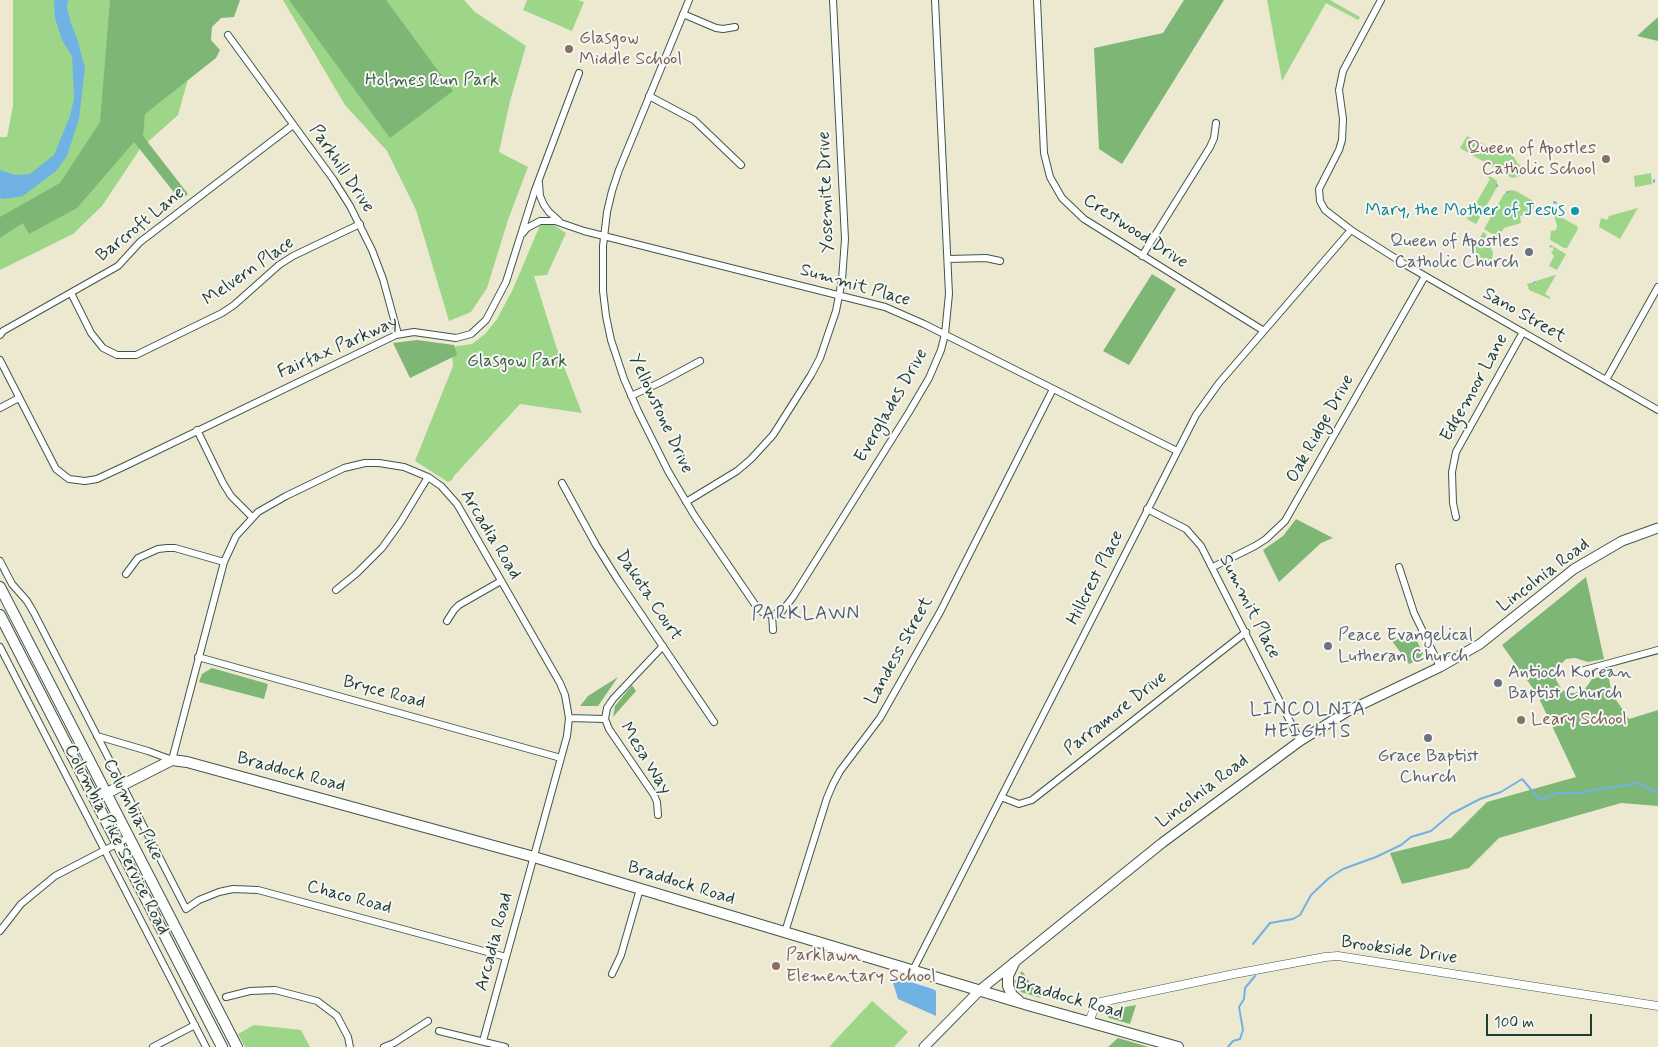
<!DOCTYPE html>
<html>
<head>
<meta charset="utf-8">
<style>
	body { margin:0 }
	#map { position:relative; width:1658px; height:1047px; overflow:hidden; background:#ede9d1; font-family:Mynerve,sans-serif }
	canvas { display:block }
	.scale { position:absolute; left:1486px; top:1014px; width:106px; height:22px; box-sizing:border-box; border:2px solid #1f3d34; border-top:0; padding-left:6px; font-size:15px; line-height:18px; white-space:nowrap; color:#1f3d34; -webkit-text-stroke:4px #f6f6f2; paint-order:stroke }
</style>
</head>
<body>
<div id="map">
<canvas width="1658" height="1047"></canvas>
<div class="scale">100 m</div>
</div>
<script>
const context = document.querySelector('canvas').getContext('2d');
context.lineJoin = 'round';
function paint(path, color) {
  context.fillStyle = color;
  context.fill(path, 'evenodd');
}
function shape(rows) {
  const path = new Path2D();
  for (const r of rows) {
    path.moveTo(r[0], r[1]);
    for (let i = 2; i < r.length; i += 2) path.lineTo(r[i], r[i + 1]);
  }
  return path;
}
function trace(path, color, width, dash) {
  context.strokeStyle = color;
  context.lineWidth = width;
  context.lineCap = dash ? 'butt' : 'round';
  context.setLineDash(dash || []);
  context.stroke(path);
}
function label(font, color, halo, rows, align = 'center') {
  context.font = font + ' Mynerve,sans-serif';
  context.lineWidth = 4;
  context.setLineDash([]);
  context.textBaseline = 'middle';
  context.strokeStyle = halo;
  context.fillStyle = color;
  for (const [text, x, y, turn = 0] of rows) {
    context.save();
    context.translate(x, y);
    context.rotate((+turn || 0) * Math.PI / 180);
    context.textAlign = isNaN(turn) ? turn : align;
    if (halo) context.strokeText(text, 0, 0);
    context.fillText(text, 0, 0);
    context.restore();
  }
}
const green = shape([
	[13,0,222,0,194,58,178,115,140,149,102,206,73,234,0,270,0,137,7,137,13,106],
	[283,0,464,0,475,12,526,46,510,101,499,152,528,167,508,220,487,288,471,312,449,321,416,210,387,151,345,105],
	[527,0,578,0,584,2,572,31,523,10],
	[1267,0,1330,0,1360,17,1358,20,1326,3,1282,81],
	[1467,136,1491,148,1501,149,1514,157,1518,164,1524,168,1520,176,1512,178,1460,148],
	[1651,173,1652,184,1635,187,1634,176],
	[1487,174,1497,181,1497,187,1476,224,1467,219,1490,179,1486,176],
	[1510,190,1516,191,1533,201,1534,206,1530,213,1520,216,1521,223,1504,228,1501,233,1501,236,1499,238,1484,229,1504,194],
	[1638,208,1620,239,1599,227,1601,218,1607,220,1609,216],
	[1546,209,1577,226,1578,229,1567,248,1564,248,1550,240,1551,231,1556,230,1557,226,1555,218,1547,213,1543,215,1543,211],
	[543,218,566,233,547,275,534,276,557,349,582,413,520,404,454,476,452,480,448,482,415,461,453,366,451,347,472,344,485,334,497,319,513,289],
	[1483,232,1486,234,1493,253,1492,259,1495,266,1489,268,1487,264,1478,258,1478,256,1476,255,1476,257,1474,256,1472,252],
	[1549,245,1551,245,1566,254,1557,270,1549,266,1554,256,1551,252,1553,251,1553,247,1550,248],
	[1555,275,1556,275,1545,294,1550,297,1550,299,1529,290,1527,284,1533,282,1534,284,1536,284,1536,281],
	[872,1001,908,1032,894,1047,829,1047],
	[254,1025,301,1030,310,1047,245,1047,238,1034]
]);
const forest = shape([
	[110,0,240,0,234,17,221,18,212,27,211,40,220,50,216,58,145,114,143,136,188,194,180,200,134,142,77,208,29,234,23,223,0,238,0,217,60,183,100,122],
	[289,0,386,0,453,91,390,138],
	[1184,0,1224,0,1122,164,1099,149,1094,48,1163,33],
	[1658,17,1658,41,1637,36],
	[1152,274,1176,289,1129,365,1103,351],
	[417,340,454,345,457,355,410,378,393,343],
	[1296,519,1333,538,1321,543,1279,582,1263,550,1283,536],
	[1586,577,1604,659,1588,662,1575,658,1566,659,1558,667,1555,672,1556,680,1562,690,1569,693,1575,693,1585,689,1592,679,1608,674,1612,694,1629,719,1658,710,1658,806,1621,803,1499,838,1469,868,1402,884,1390,853,1451,838,1487,802,1576,777,1537,694,1502,645],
	[1412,631,1423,653,1420,659,1409,664,1392,641],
	[212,668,268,684,264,699,199,682,202,674],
	[618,677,598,706,580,706,588,696],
	[632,685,636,691,613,717,615,706],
	[1022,971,1041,998,1021,992,1014,982],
	[1136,1005,1130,1024,1109,1018,1104,1011],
	[1118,1038,1149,1047,1108,1047]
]);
const water = shape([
	[54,0,68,0,67,8,72,26,77,38,85,68,79,119,67,156,56,171,23,196,4,199,0,198,0,170,16,175,30,174,54,155,70,116,74,99,72,56,62,40,55,18],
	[891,976,933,989,936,991,936,1016,898,999]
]);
const stream = shape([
	[1523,170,1524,169],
	[1654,180,1654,182],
	[1497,186,1497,185],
	[1507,192,1508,192],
	[1554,202,1556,203],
	[1549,211,1550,212],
	[1477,256,1478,257],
	[1534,283,1535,282],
	[1253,944,1270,923,1293,919,1300,915,1311,895,1329,878,1343,869,1376,857,1401,845,1411,837,1431,831,1451,814,1480,799,1501,792,1522,779,1540,800,1558,793,1576,793,1638,783,1658,793],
	[1228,1047,1233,1041,1240,1039,1243,1030,1239,1007,1244,999,1245,988,1255,976]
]);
const minor = shape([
	[689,0,619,170,612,191,607,212,603,246,603,291,606,316,611,340,624,379,638,411,668,471,694,515,756,606,762,612,772,615,782,611,793,597,909,412,929,378,941,350,945,334,949,294,935,0],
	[1037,0,1044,153,1050,177,1062,198,1084,219,1264,331],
	[1381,0,1343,71,1339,90,1343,119,1342,140,1339,150,1319,189,1320,201,1325,210,1351,230,1406,265,1658,410],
	[683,14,716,28,723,29,735,27],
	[228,35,333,179,350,206,372,250,383,279,398,334],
	[649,96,694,120,741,165],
	[539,183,540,196,544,205,549,212,559,221],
	[523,233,527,228,540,221,555,221,584,231,885,307,924,324,1177,451],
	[1142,256,1210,147,1214,138,1216,123],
	[948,259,986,258,1000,261],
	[71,293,91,333,103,348,117,355,136,355,222,313,234,305,279,265,293,256,360,224],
	[0,335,3,331,118,266,140,242,293,125],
	[0,360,56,469,69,479,85,481,97,479,125,466,396,335,414,332,456,338,471,334,486,320,506,282,535,190,579,73],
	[1606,380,1658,287],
	[631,396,661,382,700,361],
	[0,408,19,398],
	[197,430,223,483,231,496,252,517],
	[562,483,596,545,618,580,714,722],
	[686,502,737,471,751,459,773,435,811,375,820,358,836,311,842,280,845,239,833,0],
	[1147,509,1186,529,1201,546,1300,741],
	[1456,517,1453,503,1452,472,1456,452,1523,332],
	[0,561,12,584,27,601,34,613,186,909,199,900,219,892,233,889,258,890,506,957],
	[1213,567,1255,546,1266,539,1285,521,1425,276],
	[1399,567,1414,613,1440,667],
	[126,574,138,558,158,549,167,548,175,548,224,562],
	[336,590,357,573,382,548,400,523,428,477],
	[772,615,773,630],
	[447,621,454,610,459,605,501,581],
	[0,647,206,1047],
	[198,657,561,758],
	[1577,672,1658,650],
	[569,718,605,719],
	[97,736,148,751,172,760,224,562,236,536,258,512,286,496,344,468,365,463,379,463,404,467,428,477,441,486,457,504,560,683,565,695,569,718,567,736,483,1041],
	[1001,797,1019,804,1032,800,1246,632],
	[658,815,657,802,654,795,609,729,605,719,607,708,613,699,663,646],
	[0,931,21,904,55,876,128,838],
	[785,932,827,798,833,784,840,771,880,718,940,612,1053,389],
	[913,970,1196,415,1219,383,1351,230],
	[612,974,621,955,640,889],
	[226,997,250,991,275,990,317,1001,337,1016,348,1037,350,1047],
	[439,1031,505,1047],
	[153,1047,195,1025],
	[384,1047,394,1043,428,1021]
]);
const tertiary = shape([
	[1089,1022,1094,1009,1101,1002,1234,974,1325,957,1338,956,1658,1006]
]);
const secondary = shape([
	[924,1047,980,990,1162,843,1300,741,1348,711,1440,667,1480,644,1574,569,1622,541,1658,528]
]);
const primary = shape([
	[0,587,237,1047],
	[0,615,222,1047],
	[95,799,172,760,187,762,534,857,1028,1005,1178,1047],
	[1014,963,1008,976,1008,986,1012,995,1018,1000]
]);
const markers = [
	[569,49,5,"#8d6e63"],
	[1606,159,5,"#8d6e63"],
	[1575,211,5,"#0f9aa8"],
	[1529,252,5,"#6b7280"],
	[1328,646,5,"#6b7280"],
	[1498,683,5,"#6b7280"],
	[1521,720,5,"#8d6e63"],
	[1428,738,5,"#6b7280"],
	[776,966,5,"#8d6e63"]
];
const educationNames = [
	["Glasgow",579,39],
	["Middle School",579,60],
	["Queen of Apostles",1596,149,"right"],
	["Catholic School",1596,170,"right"],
	["Leary School",1531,720],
	["Parklawn",786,956],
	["Elementary School",786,977]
];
const parkNames = [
	["Holmes Run Park",432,81],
	["Glasgow Park",517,362]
];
const streetNames = [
	["Parkhill Drive",341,169,56],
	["Yosemite Drive",827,192,-92],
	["Barcroft Lane",141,225,-39],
	["Crestwood Drive",1135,232,33],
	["Melvern Place",249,272,-35],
	["Summit Place",855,286,16],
	["Sano Street",1524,316,30],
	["Fairfax Parkway",338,348,-24],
	["Edgemoor Lane",1475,388,-61],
	["Everglades Drive",892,406,-60],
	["Yellowstone Drive",660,414,65],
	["Oak Ridge Drive",1321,429,-61],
	["Arcadia Road",490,535,59],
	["Lincolnia Road",1544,576,-37],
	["Hillcrest Place",1096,578,-63],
	["Dakota Court",648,596,56],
	["Summit Place",1249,607,63],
	["Landess Street",900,651,-61],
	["Bryce Road",384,693,15],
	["Parramore Drive",1116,714,-38],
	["Mesa Way",645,759,58],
	["Braddock Road",291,773,15],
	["Lincolnia Road",1203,792,-37],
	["Columbia Pike",132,810,63],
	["Columbia Pike Service Road",116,840,63],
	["Braddock Road",681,884,17],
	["Chaco Road",349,898,15],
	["Arcadia Road",495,942,-75],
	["Brookside Drive",1399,951,8],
	["Braddock Road",1069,999,16]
];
const cultureNames = [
	["Mary, the Mother of Jesus",1565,211]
];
const worshipNames = [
	["Queen of Apostles",1519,242,"right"],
	["Catholic Church",1519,263,"right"],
	["Peace Evangelical",1338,636],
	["Lutheran Church",1338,657],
	["Antioch Korean",1508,673],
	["Baptist Church",1508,694],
	["Grace Baptist",1428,757,"center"],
	["Church",1428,778,"center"]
];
const neighbourhoodNames = [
	["PARKLAWN",806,615],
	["LINCOLNIA",1308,711],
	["HEIGHTS",1308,733]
];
paint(green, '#9dd689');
paint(forest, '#7eb775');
paint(water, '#71b2e5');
trace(stream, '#71b2e5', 2);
trace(minor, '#3e574c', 8);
trace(tertiary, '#3e574c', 9);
trace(secondary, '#3e574c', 11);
trace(primary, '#3e574c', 12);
trace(minor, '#fff', 6);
trace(tertiary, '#fff', 8);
trace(secondary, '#fff', 9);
trace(primary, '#fff', 10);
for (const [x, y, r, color] of markers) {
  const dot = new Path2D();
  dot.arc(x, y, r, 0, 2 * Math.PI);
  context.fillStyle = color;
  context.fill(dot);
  trace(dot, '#f6f6f2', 2);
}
label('18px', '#785e54', '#f6f6f2', educationNames, 'left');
label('18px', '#385c45', '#f6f6f2', parkNames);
label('18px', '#1f3d34', '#f6f6f2', streetNames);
label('18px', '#0d838f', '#f6f6f2', cultureNames, 'right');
label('18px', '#5b616d', '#f6f6f2', worshipNames, 'left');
context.letterSpacing = '1px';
label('19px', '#515f6c', '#f6f6f2', neighbourhoodNames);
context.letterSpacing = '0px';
</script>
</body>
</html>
